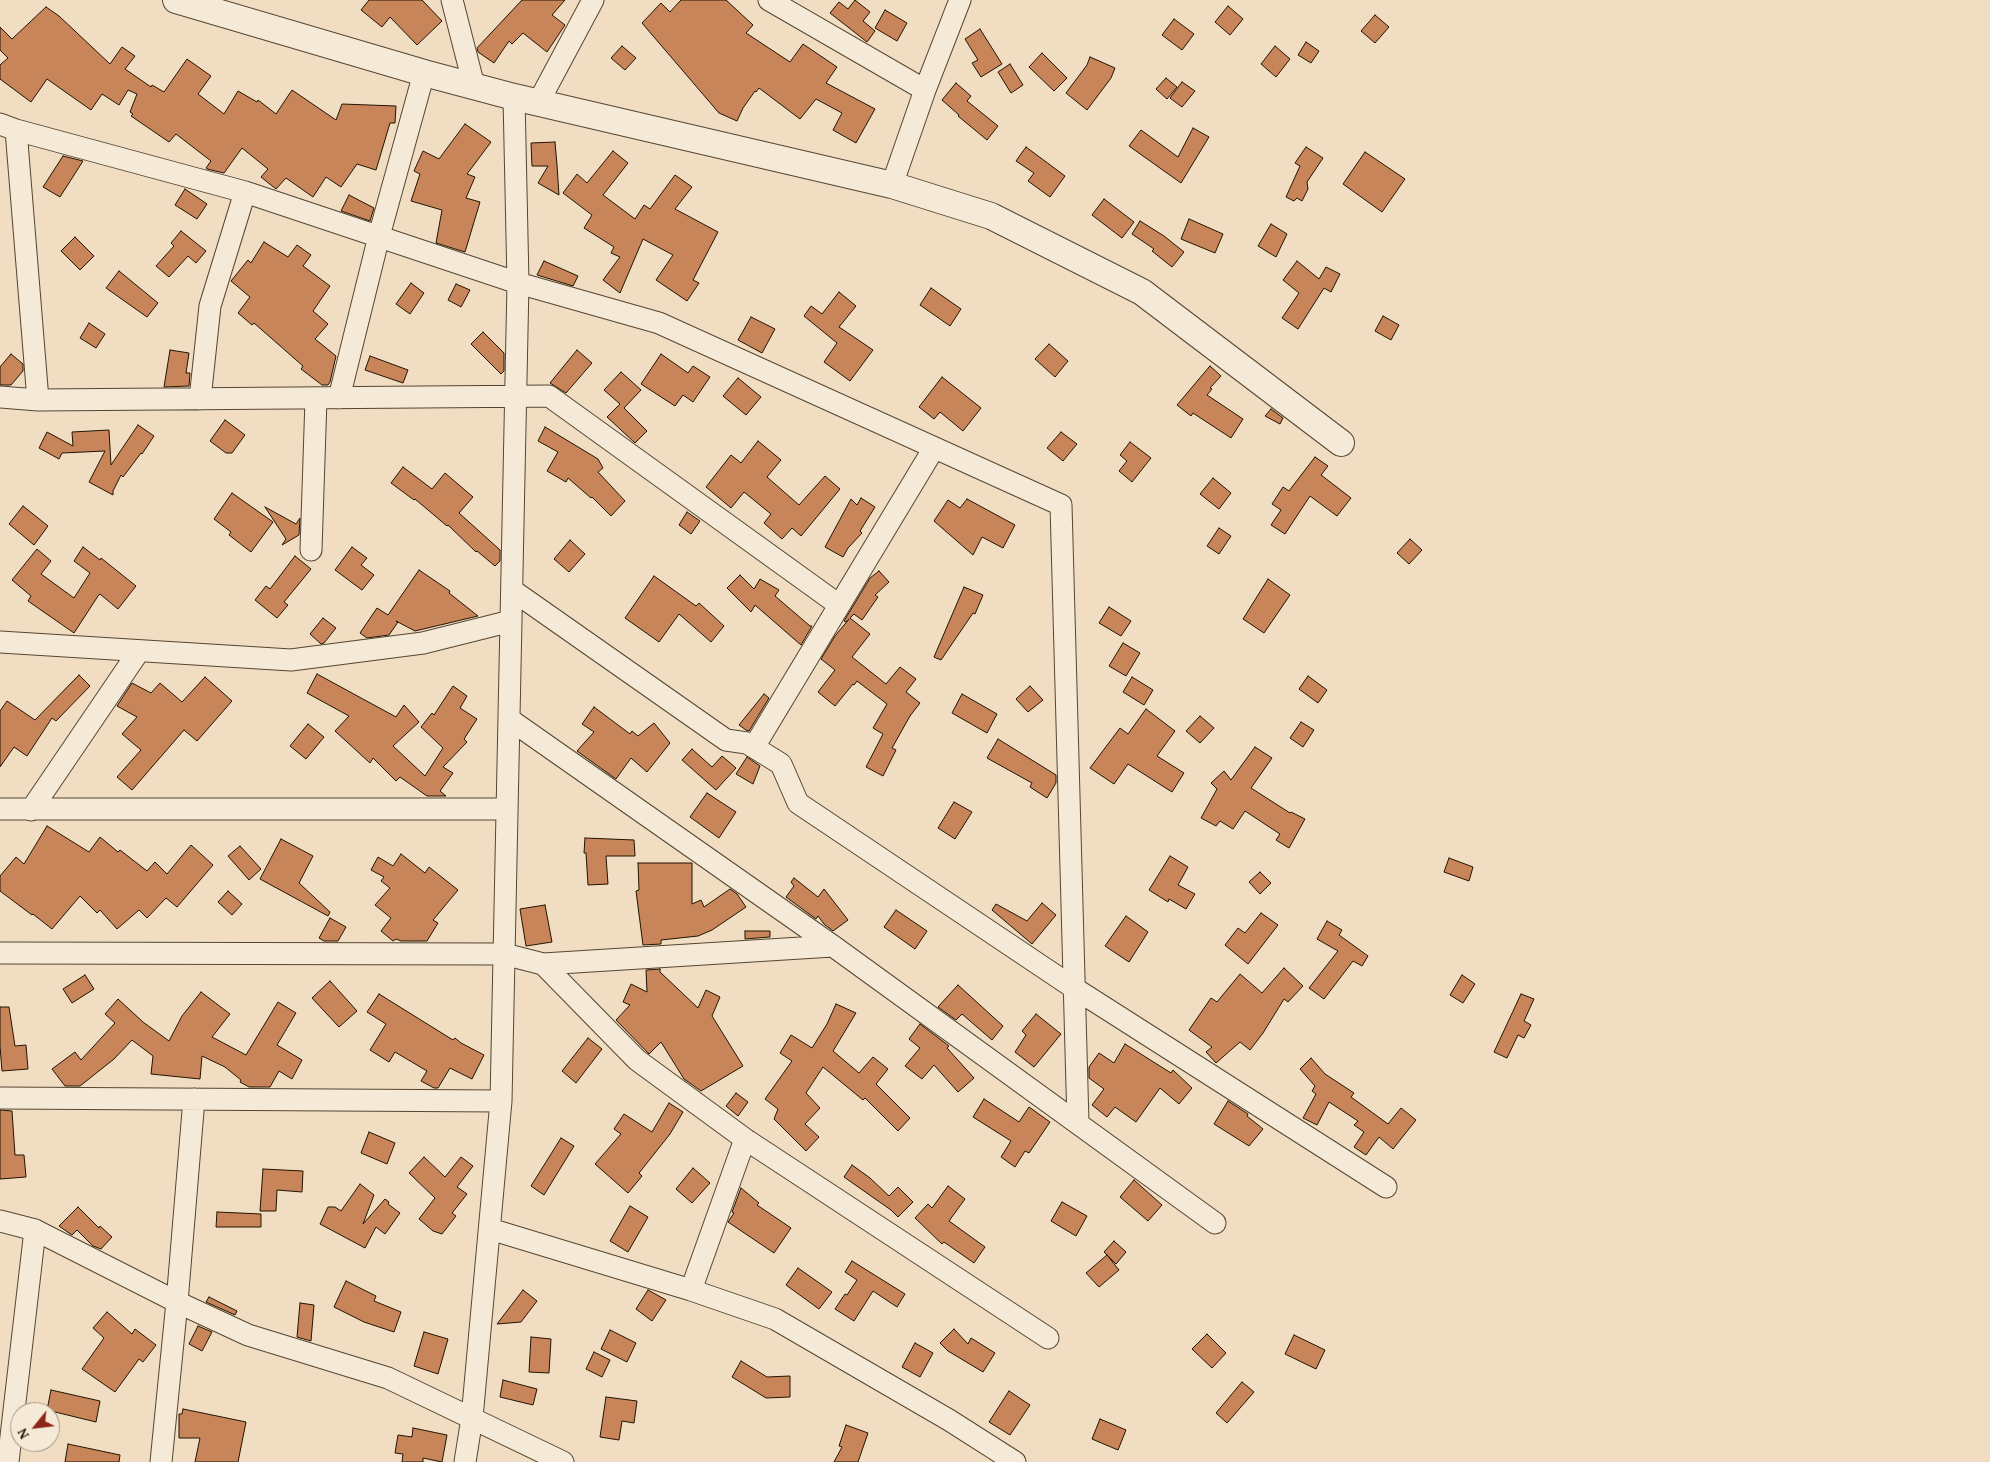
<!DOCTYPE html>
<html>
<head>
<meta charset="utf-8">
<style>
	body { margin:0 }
	#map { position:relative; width:1990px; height:1462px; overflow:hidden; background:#f0ddc2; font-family:"Gentium Book Plus",serif }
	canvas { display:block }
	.north { position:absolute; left:10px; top:1402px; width:50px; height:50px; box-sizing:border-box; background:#f5e9d7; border:1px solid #a19381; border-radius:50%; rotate:241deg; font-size:14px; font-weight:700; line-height:20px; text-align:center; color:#221301 }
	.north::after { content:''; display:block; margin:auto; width:18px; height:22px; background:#8f2418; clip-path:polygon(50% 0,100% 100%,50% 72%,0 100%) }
</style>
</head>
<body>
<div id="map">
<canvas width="1990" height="1462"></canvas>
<div class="north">N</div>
</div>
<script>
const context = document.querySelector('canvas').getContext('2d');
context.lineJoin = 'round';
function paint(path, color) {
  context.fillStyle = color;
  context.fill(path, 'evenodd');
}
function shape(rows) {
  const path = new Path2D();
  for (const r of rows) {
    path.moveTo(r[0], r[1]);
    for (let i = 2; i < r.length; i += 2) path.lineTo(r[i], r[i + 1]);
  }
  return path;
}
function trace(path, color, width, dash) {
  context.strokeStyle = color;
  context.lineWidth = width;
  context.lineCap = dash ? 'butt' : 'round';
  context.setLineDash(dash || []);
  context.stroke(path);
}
const building = shape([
	[369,0,422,0,442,21,417,45,390,17,382,27,361,10,369,0],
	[522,0,565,0,552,15,565,25,547,52,523,33,512,44,509,41,494,63,478,52,477,48,522,0],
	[681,0,726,0,753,25,746,33,790,62,803,44,837,67,826,83,875,109,856,143,833,130,842,113,816,99,800,119,759,88,756,92,755,91,743,108,737,121,719,113,642,23,661,3,670,12,681,0],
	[855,0,870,12,863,21,875,31,867,42,830,13,839,2,848,9,855,0],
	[1228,6,1243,19,1230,35,1215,22,1228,6],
	[46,7,59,16,110,64,122,47,135,56,125,69,151,87,152,85,164,92,187,59,211,76,198,94,224,114,238,91,257,102,258,100,276,114,292,90,336,120,342,104,396,106,395,123,390,123,376,170,357,164,341,187,326,177,313,197,286,178,276,189,261,177,268,169,242,148,224,173,207,169,206,168,211,161,176,134,169,142,131,116,133,114,130,112,137,94,128,90,119,105,102,94,91,110,47,79,31,102,0,79,0,65,8,58,0,50,0,27,12,39,46,7],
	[885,10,907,23,897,41,875,28,885,10],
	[1375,15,1389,27,1375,43,1361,31,1375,15],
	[1174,19,1194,34,1182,50,1162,35,1174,19],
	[980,29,1002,64,981,77,972,63,978,60,965,39,980,29],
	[1306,42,1319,51,1311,63,1298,55,1306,42],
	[622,46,636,58,625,70,611,58,622,46],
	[1275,46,1290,59,1276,77,1261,64,1275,46],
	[1042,53,1067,78,1054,91,1029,67,1042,53],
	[1090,57,1115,68,1111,78,1087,110,1066,93,1087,65,1090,57],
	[1010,64,1023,85,1011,93,998,72,1010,64],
	[1166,78,1177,87,1167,99,1156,89,1166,78],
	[1182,82,1195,91,1182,107,1170,98,1182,82],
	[956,83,971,96,967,101,998,126,987,140,958,116,959,115,942,100,956,83],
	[465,124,491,142,467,174,475,177,466,198,480,202,465,252,436,243,442,210,411,201,420,174,414,171,423,151,439,159,465,124],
	[1193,128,1209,137,1181,183,1129,146,1141,130,1178,157,1193,128],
	[555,142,557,165,559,195,538,183,548,166,532,166,531,143,555,142],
	[1026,147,1065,176,1050,197,1028,181,1034,173,1016,161,1026,147],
	[1306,147,1323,158,1307,182,1308,189,1302,201,1297,198,1294,201,1286,197,1300,166,1295,163,1306,147],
	[613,151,628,163,603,195,635,219,644,205,650,209,675,175,692,187,675,209,718,232,693,280,699,283,687,301,656,280,673,255,643,239,620,293,603,280,620,257,611,253,614,247,584,228,592,215,563,193,577,174,587,183,613,151],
	[1365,152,1405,179,1382,212,1343,184,1365,152],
	[63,156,83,161,60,197,43,187,63,156],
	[185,189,207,204,197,219,175,205,185,189],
	[349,195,374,208,370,221,341,211,349,195],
	[1104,199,1134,222,1122,238,1092,215,1104,199],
	[1189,219,1223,234,1215,253,1181,239,1189,219],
	[1140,221,1164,236,1184,252,1172,267,1152,251,1154,249,1132,234,1140,221],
	[1271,224,1287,234,1276,257,1258,246,1271,224],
	[181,231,206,251,196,263,188,256,169,277,156,266,174,246,171,243,181,231],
	[75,237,94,256,80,270,61,251,75,237],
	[264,242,288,257,297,245,311,255,303,266,330,286,313,311,328,324,315,339,336,356,330,382,328,385,322,385,301,369,303,366,254,323,252,325,238,313,250,297,231,281,248,260,251,263,264,242],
	[544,261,578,276,573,286,537,275,544,261],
	[1297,261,1319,279,1326,267,1340,274,1331,292,1324,288,1298,329,1282,318,1299,293,1283,280,1297,261],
	[119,271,158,303,147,317,106,288,119,271],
	[411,283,424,293,410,314,396,304,411,283],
	[456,284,470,290,461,307,448,300,456,284],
	[931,288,961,309,950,326,920,305,931,288],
	[839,292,856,306,839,327,873,350,850,381,824,362,837,343,804,316,811,306,822,314,839,292],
	[1383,316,1399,325,1391,340,1375,331,1383,316],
	[751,317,775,329,762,353,738,340,751,317],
	[89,323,105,334,96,348,80,338,89,323],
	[483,332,504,353,504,371,501,374,471,344,483,332],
	[1049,344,1068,361,1055,377,1035,359,1049,344],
	[170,350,189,353,186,373,190,373,189,386,164,387,170,350],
	[577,350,592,363,566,393,550,383,577,350],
	[11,354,23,364,23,371,11,385,0,385,0,367,11,354],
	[661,354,688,373,693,366,710,377,693,402,683,395,675,406,641,384,661,354],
	[370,356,408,370,403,383,365,370,370,356],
	[1210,366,1221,376,1210,388,1212,389,1207,395,1243,419,1231,438,1193,413,1191,416,1177,405,1210,366],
	[621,372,641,390,624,408,647,431,635,443,607,417,620,404,604,390,621,372],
	[942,377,981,408,963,431,940,412,934,419,919,407,942,377],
	[738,378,761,397,746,415,723,396,738,378],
	[1271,409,1283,418,1280,424,1265,416,1271,409],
	[225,420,245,435,232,453,226,453,210,441,225,420],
	[138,425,154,436,142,454,141,453,123,477,121,475,113,491,113,495,89,482,105,451,62,453,59,459,39,448,47,432,73,446,72,432,109,430,111,465,138,425],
	[545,427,598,459,603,468,598,472,625,501,611,516,592,497,591,498,568,478,566,482,547,471,558,452,538,441,545,427],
	[1061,432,1077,444,1063,461,1047,448,1061,432],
	[758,441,781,460,767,477,799,505,825,476,840,489,801,536,792,528,782,539,764,523,771,514,744,492,731,508,706,487,731,455,741,463,758,441],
	[1130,442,1151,458,1132,482,1119,471,1127,461,1120,455,1130,442],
	[1315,457,1328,466,1321,475,1351,498,1337,516,1310,496,1285,534,1271,525,1281,510,1272,504,1283,487,1289,491,1315,457],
	[403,467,432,489,445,473,473,497,459,513,500,550,500,561,495,566,477,551,476,552,448,525,447,526,415,499,414,500,391,483,403,467],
	[1213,478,1231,493,1219,509,1200,494,1213,478],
	[232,493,273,522,251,552,229,535,231,532,214,519,232,493],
	[861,498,875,507,860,531,862,533,848,548,843,557,825,547,851,499,857,505,861,498],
	[967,499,1015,525,1003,548,982,537,973,555,934,521,948,500,960,508,967,499],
	[23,506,48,526,34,545,9,524,23,506],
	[265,507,296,524,300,518,299,535,282,545,286,539,265,507],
	[687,512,700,521,691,534,679,525,687,512],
	[1219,528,1231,536,1219,554,1207,546,1219,528],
	[1410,539,1422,550,1409,564,1397,553,1410,539],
	[570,540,585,554,569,572,554,559,570,540],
	[83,547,100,560,101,558,136,586,118,609,100,594,98,596,74,633,28,601,31,596,12,580,37,549,51,561,41,574,74,598,90,573,74,561,83,547],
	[352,547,367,558,361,565,374,575,362,590,335,570,352,547],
	[295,556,311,569,284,602,288,605,277,618,255,600,266,586,270,589,295,556],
	[419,570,450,591,449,593,478,616,415,631,396,621,398,622,389,635,367,638,360,633,377,608,388,615,419,570],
	[879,571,889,582,875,595,878,597,862,620,854,614,850,618,870,634,852,657,886,684,900,667,916,679,906,692,920,703,910,716,892,748,896,750,883,776,866,767,883,734,873,728,887,704,857,681,854,685,853,684,835,706,818,692,835,670,821,659,835,636,849,619,846,622,844,621,870,578,879,571],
	[740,575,754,589,760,579,779,590,775,596,810,626,812,626,801,645,755,605,751,612,727,588,740,575],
	[654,576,696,606,699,603,724,626,711,642,679,614,659,642,625,618,654,576],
	[1268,579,1290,595,1264,633,1243,619,1268,579],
	[964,587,983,595,975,614,973,613,941,660,934,657,964,587],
	[1109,607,1131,621,1121,636,1099,623,1109,607],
	[323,618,336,628,324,643,321,644,310,634,323,618],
	[1123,643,1140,653,1126,676,1109,666,1123,643],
	[317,674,396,717,404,705,419,722,393,746,425,776,443,748,421,727,432,713,434,715,453,686,467,696,460,708,477,719,464,739,467,742,443,767,453,773,440,791,446,796,427,796,400,777,396,781,373,758,370,763,335,731,349,716,307,693,317,674],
	[79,675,90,686,56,721,52,718,27,756,14,747,0,767,0,711,7,701,35,720,79,675],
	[1308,676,1327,690,1318,703,1299,689,1308,676],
	[205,677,232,701,197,741,184,730,132,790,117,777,141,750,122,734,137,717,117,706,132,683,151,693,160,683,182,702,205,677],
	[1132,677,1153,690,1144,705,1123,692,1132,677],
	[1030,686,1043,700,1028,712,1016,699,1030,686],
	[764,694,769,698,749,731,746,730,739,725,764,694],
	[962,694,997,714,987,733,952,713,962,694],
	[594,707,630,734,632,731,638,736,654,723,670,743,647,772,631,758,616,779,577,751,594,732,582,724,594,707],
	[1146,709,1175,731,1157,756,1184,773,1172,792,1128,764,1114,784,1090,768,1120,728,1128,734,1146,709],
	[1200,716,1214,728,1200,743,1186,731,1200,716],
	[1301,722,1314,730,1303,747,1290,738,1301,722],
	[308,724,324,737,306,759,290,746,308,724],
	[998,739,1056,775,1056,783,1047,798,1030,787,1032,783,987,758,998,739],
	[1255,747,1272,758,1251,788,1290,813,1291,812,1305,819,1289,848,1276,840,1280,834,1245,811,1233,829,1220,821,1216,826,1201,818,1217,789,1211,783,1224,771,1231,780,1255,747],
	[692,749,712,767,722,756,736,768,716,790,682,760,692,749],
	[747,757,760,766,753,784,736,774,747,757],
	[707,793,736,812,719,838,690,817,707,793],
	[954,802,972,812,955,839,938,828,954,802],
	[47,826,89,852,100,837,118,852,120,850,147,871,155,862,167,874,191,845,213,865,177,907,166,898,147,918,139,910,117,929,100,910,97,913,80,896,52,929,33,914,32,915,0,891,0,876,16,857,24,864,47,826],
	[585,838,634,840,635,856,606,856,608,884,588,885,586,853,584,853,585,838],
	[281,839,313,856,299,883,330,912,328,916,260,879,281,839],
	[240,846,261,869,249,880,228,856,240,846],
	[401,854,425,873,429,867,458,890,433,920,438,923,427,941,401,941,396,939,393,941,381,931,391,918,375,905,390,888,381,881,384,877,371,870,378,857,393,866,401,854],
	[1170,856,1188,867,1178,885,1195,894,1186,909,1169,899,1168,902,1149,890,1170,856],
	[1449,858,1473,867,1469,881,1444,872,1449,858],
	[638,863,692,863,692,904,701,900,704,907,730,889,737,894,746,907,712,930,698,936,661,940,661,944,643,945,636,891,639,890,638,863],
	[1260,872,1271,883,1260,894,1249,882,1260,872],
	[794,878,818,897,824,889,848,920,833,931,824,924,818,916,816,919,786,897,794,886,791,882,794,878],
	[228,891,242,904,232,915,218,902,228,891],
	[1042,903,1056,915,1032,944,992,910,996,904,1027,921,1042,903],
	[545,905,552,942,526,946,520,909,545,905],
	[896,910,927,931,915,949,884,927,896,910],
	[1261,913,1278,925,1248,964,1225,945,1238,928,1245,933,1261,913],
	[1126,916,1148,932,1129,962,1105,946,1126,916],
	[330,918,346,927,338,941,324,941,319,938,330,918],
	[1327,921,1342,930,1339,935,1368,956,1362,966,1353,961,1324,999,1309,988,1338,951,1317,939,1327,921],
	[745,931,770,931,770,937,745,939,745,931],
	[1284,968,1303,986,1288,1002,1284,999,1263,1033,1250,1050,1240,1042,1216,1063,1206,1052,1212,1047,1189,1030,1211,998,1217,1002,1240,974,1262,993,1284,968],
	[660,969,660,972,698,1008,706,990,720,997,712,1016,743,1066,701,1091,684,1079,661,1042,649,1054,616,1020,630,1005,623,1002,631,984,647,992,646,970,660,969],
	[85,975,94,989,72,1003,63,989,85,975],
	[1462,975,1475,984,1463,1003,1450,995,1462,975],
	[330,981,357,1011,339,1027,312,998,330,981],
	[958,985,1003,1026,992,1040,962,1014,956,1020,938,1007,958,985],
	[201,992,230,1014,212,1037,246,1055,278,1002,296,1013,277,1045,302,1060,292,1079,279,1071,270,1087,249,1087,240,1082,241,1080,225,1067,202,1056,200,1079,151,1074,153,1056,132,1040,114,1059,80,1086,65,1086,52,1069,75,1052,81,1060,115,1023,105,1014,118,999,143,1022,169,1041,182,1016,201,992],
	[379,994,453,1040,455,1038,461,1043,484,1055,472,1079,450,1068,438,1088,434,1088,421,1081,427,1071,395,1052,389,1062,370,1050,386,1024,367,1012,379,994],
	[1521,994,1534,999,1524,1021,1531,1025,1524,1038,1518,1035,1507,1058,1494,1052,1521,994],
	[836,1004,856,1013,833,1051,859,1073,873,1057,888,1069,876,1084,910,1118,898,1131,865,1098,863,1100,823,1067,806,1093,820,1108,805,1124,819,1137,806,1151,774,1119,778,1109,765,1099,792,1061,780,1053,791,1035,812,1048,827,1024,836,1004],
	[0,1007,9,1007,15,1046,26,1045,28,1069,2,1071,0,1046,0,1007],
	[1036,1014,1061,1034,1034,1067,1015,1052,1026,1035,1022,1031,1036,1014],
	[920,1024,949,1046,947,1048,974,1078,958,1092,934,1065,922,1079,905,1066,920,1048,909,1039,920,1024],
	[588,1038,602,1049,576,1083,562,1071,588,1038],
	[1125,1044,1171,1073,1173,1070,1192,1088,1179,1104,1160,1088,1136,1122,1115,1107,1107,1117,1092,1105,1104,1089,1089,1078,1089,1067,1099,1053,1114,1063,1125,1044],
	[1311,1058,1325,1074,1354,1093,1351,1097,1388,1124,1401,1108,1416,1120,1393,1149,1379,1137,1366,1155,1354,1147,1364,1132,1354,1125,1358,1121,1329,1102,1317,1125,1303,1118,1316,1094,1312,1091,1315,1086,1300,1069,1311,1058],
	[736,1093,748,1102,738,1116,726,1106,736,1093],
	[984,1099,1019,1122,1029,1107,1050,1122,1029,1153,1025,1151,1015,1167,1001,1157,1011,1141,973,1117,984,1099],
	[1228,1101,1248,1114,1247,1116,1263,1129,1249,1146,1214,1124,1228,1101],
	[669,1103,683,1112,670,1134,639,1173,642,1176,628,1193,595,1164,621,1134,614,1129,624,1114,652,1132,669,1103],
	[0,1110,12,1111,15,1155,24,1155,26,1177,0,1179,0,1110],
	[369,1132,395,1143,387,1164,361,1153,369,1132],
	[561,1138,574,1146,544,1195,531,1186,561,1138],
	[424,1157,445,1177,461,1157,473,1166,457,1187,467,1194,452,1213,456,1216,442,1234,433,1231,419,1219,435,1198,409,1173,424,1157],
	[852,1165,870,1178,889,1196,898,1187,913,1202,898,1217,891,1210,844,1177,852,1165],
	[693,1168,710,1183,692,1203,676,1189,693,1168],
	[263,1169,303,1171,302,1192,277,1190,276,1211,260,1211,263,1169],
	[1134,1180,1162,1205,1148,1221,1120,1197,1134,1180],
	[360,1184,374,1195,363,1224,385,1199,389,1202,388,1204,400,1213,385,1234,376,1227,365,1248,320,1224,328,1207,335,1207,341,1211,360,1184],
	[948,1186,965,1199,949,1221,985,1247,974,1263,944,1242,942,1244,915,1218,928,1204,932,1208,948,1186],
	[741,1188,759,1203,757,1205,791,1228,774,1253,728,1222,734,1213,732,1212,741,1188],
	[1062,1202,1087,1216,1076,1236,1051,1221,1062,1202],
	[630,1206,648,1217,628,1252,610,1241,630,1206],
	[78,1207,99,1228,100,1226,112,1237,101,1249,93,1246,77,1230,72,1235,59,1226,78,1207],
	[217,1212,261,1214,261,1227,216,1227,217,1212],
	[1114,1241,1126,1252,1116,1264,1104,1252,1114,1241],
	[1107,1255,1119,1270,1099,1287,1086,1273,1107,1255],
	[852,1261,905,1294,897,1307,873,1291,854,1321,835,1309,845,1294,847,1295,857,1280,845,1272,852,1261],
	[798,1268,832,1292,819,1309,786,1285,798,1268],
	[346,1281,376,1296,374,1301,401,1312,394,1332,364,1322,334,1307,346,1281],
	[523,1290,537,1301,521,1322,497,1324,523,1290],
	[648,1290,666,1300,652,1321,636,1309,648,1290],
	[209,1297,237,1311,235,1315,206,1302,209,1297],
	[300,1303,314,1305,311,1341,297,1337,300,1303],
	[107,1312,132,1334,135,1329,156,1345,143,1362,139,1359,115,1392,82,1369,104,1338,93,1328,107,1312],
	[198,1326,212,1332,202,1351,189,1344,198,1326],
	[954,1329,968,1344,971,1338,995,1353,983,1372,948,1351,940,1343,954,1329],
	[610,1330,636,1343,627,1362,601,1349,610,1330],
	[424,1332,448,1339,438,1374,414,1366,424,1332],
	[1207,1334,1226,1353,1212,1368,1192,1349,1207,1334],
	[1294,1335,1325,1350,1316,1369,1285,1354,1294,1335],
	[531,1337,551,1339,549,1373,529,1372,531,1337],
	[915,1343,933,1353,920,1377,902,1367,915,1343],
	[594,1352,610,1360,602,1377,586,1369,594,1352],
	[741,1361,767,1377,790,1376,790,1397,766,1398,732,1377,741,1361],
	[503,1380,537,1389,533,1405,500,1397,503,1380],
	[1242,1382,1254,1392,1227,1423,1216,1413,1242,1382],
	[51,1390,100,1401,96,1422,47,1410,51,1390],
	[1009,1391,1030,1405,1010,1435,989,1422,1009,1391],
	[606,1397,637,1401,634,1423,622,1421,619,1440,600,1437,606,1397],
	[183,1409,246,1422,238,1462,195,1462,200,1438,179,1438,179,1414,182,1414,183,1409],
	[1100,1419,1126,1430,1118,1450,1092,1439,1100,1419],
	[846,1425,868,1433,858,1462,834,1462,842,1447,839,1446,846,1425],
	[413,1428,447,1435,442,1462,423,1458,423,1462,402,1462,403,1454,395,1453,398,1435,412,1437,413,1428],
	[68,1444,120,1455,119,1462,65,1462,68,1444]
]);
const minor = shape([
	[452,0,474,86],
	[769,0,925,90],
	[538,103,593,0],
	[0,124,16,130,245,192,518,283,659,323,1061,505,1078,1123],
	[16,130,38,400],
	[892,185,925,90,960,0],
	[0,397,38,400,549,396,839,605],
	[339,398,379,236,424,73],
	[200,399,210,306,245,192],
	[311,550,316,399],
	[512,590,726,740,747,743,781,764,798,803,1074,988,1386,1187],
	[0,642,291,660,423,643,511,621],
	[509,719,833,946,1215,1223],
	[754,747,934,448],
	[0,809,507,809],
	[31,810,139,651],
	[0,953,504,954,543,964,833,946],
	[543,964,637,1060,745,1139,1048,1338],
	[0,1098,501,1101],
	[0,1221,35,1230,177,1302,248,1335,388,1378,563,1462],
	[490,1229,691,1290,775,1319,949,1420,1015,1462],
	[691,1290,745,1139],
	[8,1462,35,1230],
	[161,1462,177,1302,194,1099],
	[465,1462,472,1418,501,1101,518,283,514,97]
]);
const tertiary = shape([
	[176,0,424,73,514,97,892,185,991,216,1142,292,1341,443]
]);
paint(building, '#c8855a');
trace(building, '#221301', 1);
trace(minor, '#564631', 23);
trace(tertiary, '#564631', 28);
trace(minor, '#f5e9d7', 21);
trace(tertiary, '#f5e9d7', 26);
</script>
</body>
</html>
